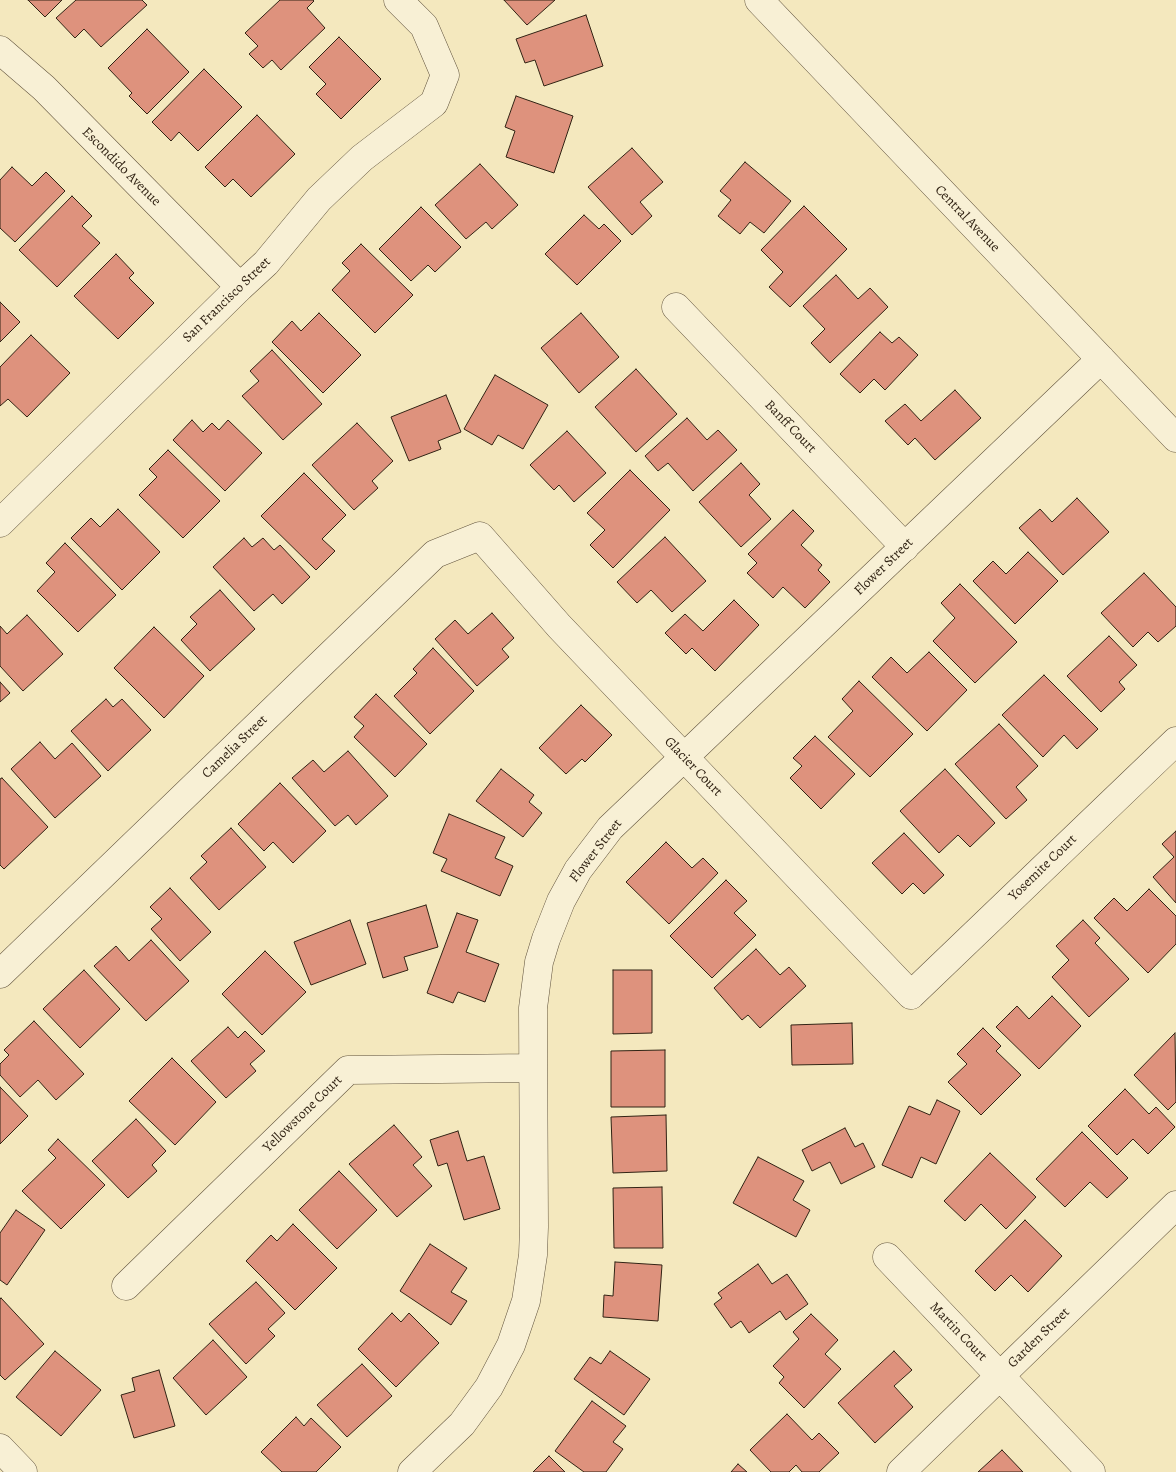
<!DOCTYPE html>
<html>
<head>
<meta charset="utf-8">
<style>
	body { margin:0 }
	canvas { display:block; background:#f4e8be }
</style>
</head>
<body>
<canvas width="1176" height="1472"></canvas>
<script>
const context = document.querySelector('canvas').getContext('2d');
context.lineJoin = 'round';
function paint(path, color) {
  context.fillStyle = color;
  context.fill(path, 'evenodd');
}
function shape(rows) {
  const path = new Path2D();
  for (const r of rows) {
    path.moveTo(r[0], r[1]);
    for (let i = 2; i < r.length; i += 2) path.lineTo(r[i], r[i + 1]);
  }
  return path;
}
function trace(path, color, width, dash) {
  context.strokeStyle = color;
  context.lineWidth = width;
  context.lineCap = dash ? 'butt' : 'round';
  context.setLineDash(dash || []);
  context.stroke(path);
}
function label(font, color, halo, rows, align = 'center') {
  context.font = font + ' Alegreya,serif';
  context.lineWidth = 4;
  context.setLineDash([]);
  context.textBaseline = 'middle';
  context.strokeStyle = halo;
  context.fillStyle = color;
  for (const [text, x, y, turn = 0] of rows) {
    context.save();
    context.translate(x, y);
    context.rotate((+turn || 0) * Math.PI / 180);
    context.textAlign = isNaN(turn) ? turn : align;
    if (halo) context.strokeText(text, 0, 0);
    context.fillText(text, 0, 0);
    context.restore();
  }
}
const building = shape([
	[28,0,62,0,45,17,28,0],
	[76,0,142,0,147,5,101,47,84,29,75,38,56,18,76,0],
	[280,0,313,0,314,1,307,8,325,28,281,70,272,60,263,68,249,54,258,46,245,33,280,0],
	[504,0,555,0,527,25,504,0],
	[586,15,603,66,544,86,535,60,525,63,516,39,586,15],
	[147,29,189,72,147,114,129,96,132,93,108,68,147,29],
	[339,37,381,79,341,119,316,94,326,84,309,67,339,37],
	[204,69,242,107,198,151,179,132,171,141,152,122,204,69],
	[516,96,573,116,554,173,506,157,515,131,505,127,516,96],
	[257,115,295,154,251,197,233,179,225,187,205,167,257,115],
	[632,148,663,182,640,202,652,216,632,235,588,187,632,148],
	[745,162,791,201,764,233,750,222,740,234,718,216,731,200,720,191,745,162],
	[480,164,518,205,492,229,486,222,466,239,435,205,480,164],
	[12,167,32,186,46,172,65,191,15,242,0,228,0,180,12,167],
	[72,196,92,216,82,226,100,243,57,287,19,250,72,196],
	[804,206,847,249,790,307,769,287,783,272,761,250,804,206],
	[421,207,461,247,435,272,428,265,411,281,379,249,421,207],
	[584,215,599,229,604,224,621,241,577,285,545,254,584,215],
	[361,244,413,295,375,333,332,290,350,271,342,263,361,244],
	[116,254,134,273,129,278,154,303,118,339,74,296,116,254],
	[836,275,858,299,870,288,888,307,830,363,811,343,825,329,803,306,836,275],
	[0,302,20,322,0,342,0,302],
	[319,313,361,355,323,393,272,342,292,321,301,331,319,313],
	[581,313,619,357,579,393,541,348,581,313],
	[880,332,892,343,899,337,918,355,885,390,874,379,860,393,840,374,880,332],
	[31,335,70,373,27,417,8,399,0,406,0,367,31,335],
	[272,350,322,404,283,440,242,396,259,381,250,371,272,350],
	[636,369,677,414,636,452,595,407,636,369],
	[495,375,548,405,523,449,498,435,492,445,464,429,495,375],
	[955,390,981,418,935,460,915,438,908,445,885,421,905,404,921,421,955,390],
	[446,395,461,432,438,441,441,449,409,461,391,417,446,395],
	[687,418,707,440,718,430,737,450,693,491,668,463,658,471,645,456,687,418],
	[192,420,203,432,212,423,219,430,228,420,262,453,225,491,173,440,192,420],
	[357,423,393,461,372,481,378,488,354,510,312,465,357,423],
	[567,431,606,473,574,502,559,485,554,490,530,465,567,431],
	[168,450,220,501,183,538,139,495,157,477,149,469,168,450],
	[741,463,760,484,749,495,771,519,741,547,699,502,741,463],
	[630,470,670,510,613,568,590,545,605,530,587,513,630,470],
	[304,473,346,515,322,539,335,551,316,570,261,516,304,473],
	[1077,498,1109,532,1063,575,1019,528,1040,509,1052,522,1077,498],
	[118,509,160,552,122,590,71,538,91,518,100,527,118,509],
	[793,510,814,531,801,545,822,565,818,570,830,582,805,608,783,587,773,598,747,573,757,563,748,554,793,510],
	[665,537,706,581,672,612,651,590,637,603,617,582,665,537],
	[244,538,252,547,263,538,274,550,280,545,310,577,282,604,273,594,254,611,213,567,244,538],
	[65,543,116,595,78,632,37,591,55,572,46,563,65,543],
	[1028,552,1058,581,1015,624,973,581,993,561,1006,574,1028,552],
	[1144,573,1176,607,1176,626,1158,642,1148,632,1133,647,1101,613,1144,573],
	[960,584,1017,642,975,683,933,641,955,618,941,603,960,584],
	[220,590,255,629,210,671,181,640,197,624,190,617,220,590],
	[734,600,759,625,715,671,692,648,686,654,665,633,685,614,703,631,734,600],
	[492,613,514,638,502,649,509,657,477,686,435,639,455,620,468,634,492,613],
	[27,615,63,654,23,691,0,666,0,626,7,634,27,615],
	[154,627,204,676,164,718,114,668,154,627],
	[1109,636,1137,665,1119,682,1125,689,1101,712,1067,676,1109,636],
	[433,648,474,691,430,734,394,696,417,673,413,669,433,648],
	[929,652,967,690,927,731,872,677,891,657,907,673,929,652],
	[1044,675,1098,729,1077,749,1064,735,1043,757,1002,715,1044,675],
	[859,681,913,734,870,777,828,737,853,711,842,699,859,681],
	[0,682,10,693,0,702,0,682],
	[376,694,427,744,395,777,354,737,364,726,354,717,376,694],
	[106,699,113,707,122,699,151,730,108,771,71,731,106,699],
	[581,705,612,735,585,762,582,759,566,774,539,748,581,705],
	[999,724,1038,766,1016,787,1027,800,1006,819,955,764,999,724],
	[815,736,855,774,821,809,790,778,802,766,793,758,815,736],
	[40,742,55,759,72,743,101,776,55,818,11,769,40,742],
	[348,751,388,796,356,825,348,815,335,826,292,778,313,760,324,772,348,751],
	[501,769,534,795,529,802,542,813,523,837,476,801,501,769],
	[945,769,995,823,970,847,958,835,939,853,900,811,945,769],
	[2,778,48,827,4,869,0,865,0,779,2,778],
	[280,783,326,831,293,863,273,842,264,851,238,824,280,783],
	[449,814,505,837,495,858,513,866,500,896,441,871,447,859,433,853,449,814],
	[231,828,266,867,219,910,190,878,207,862,201,856,231,828],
	[1176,831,1176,903,1153,877,1174,857,1162,844,1176,831],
	[904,833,944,875,924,894,913,883,902,894,872,863,904,833],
	[666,842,692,868,703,858,718,873,669,924,626,882,666,842],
	[726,880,747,901,734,913,756,935,712,978,670,936,726,880],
	[170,888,211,932,180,961,151,929,162,919,150,907,170,888],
	[1149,889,1176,916,1176,944,1148,973,1094,918,1114,898,1127,911,1149,889],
	[426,905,438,947,404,957,408,970,383,978,367,923,426,905],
	[457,913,478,920,466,952,499,964,485,1002,458,992,453,1003,427,993,457,913],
	[350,920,366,964,311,985,294,942,350,920],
	[1083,920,1100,938,1095,943,1129,979,1089,1017,1052,977,1069,960,1056,946,1083,920],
	[151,940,189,981,146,1021,94,966,116,946,129,961,151,940],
	[756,949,780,975,789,967,806,986,760,1028,748,1015,742,1020,714,988,756,949],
	[265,951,306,992,262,1035,222,994,265,951],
	[84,970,120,1009,80,1048,43,1009,84,970],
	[613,970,652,970,652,1033,613,1034,613,970],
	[1052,996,1081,1026,1039,1069,996,1027,1017,1006,1029,1019,1052,996],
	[34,1021,84,1074,56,1100,38,1080,20,1097,0,1075,0,1064,9,1055,4,1050,34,1021],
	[852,1023,853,1064,792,1065,791,1025,852,1023],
	[228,1027,238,1038,245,1031,265,1051,250,1064,256,1071,226,1098,191,1061,228,1027],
	[983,1028,1001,1046,996,1051,1021,1075,981,1115,948,1082,967,1064,957,1054,983,1028],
	[1175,1033,1176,1102,1168,1110,1134,1075,1175,1033],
	[665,1050,665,1107,611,1107,611,1051,665,1050],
	[172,1058,216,1102,175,1145,129,1101,172,1058],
	[0,1087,28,1116,0,1144,0,1087],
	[1125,1089,1149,1114,1156,1107,1175,1127,1148,1154,1133,1139,1117,1155,1088,1126,1125,1089],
	[937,1100,960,1111,936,1164,921,1157,912,1178,882,1165,909,1106,930,1115,937,1100],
	[666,1115,667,1171,613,1173,611,1117,666,1115],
	[136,1119,166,1151,152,1165,157,1171,128,1198,92,1161,136,1119],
	[394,1125,422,1157,413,1165,432,1186,397,1217,349,1164,394,1125],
	[845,1128,855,1147,863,1143,875,1167,841,1184,830,1162,812,1171,802,1150,845,1128],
	[458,1131,467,1161,484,1156,500,1209,464,1220,447,1163,438,1166,430,1140,458,1131],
	[1082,1132,1128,1178,1107,1198,1090,1182,1065,1207,1036,1179,1082,1132],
	[58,1139,105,1185,61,1229,22,1191,56,1158,48,1150,58,1139],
	[990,1153,1036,1197,1006,1229,981,1204,965,1221,944,1201,990,1153],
	[758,1157,804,1181,793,1200,810,1210,796,1237,733,1203,758,1157],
	[339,1171,377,1210,337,1249,299,1210,339,1171],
	[662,1187,663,1248,614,1248,613,1188,662,1187],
	[16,1210,45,1230,7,1285,0,1280,0,1233,16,1210],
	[1025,1220,1062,1256,1028,1292,1011,1275,995,1291,975,1271,1025,1220],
	[293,1224,337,1268,295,1310,246,1261,271,1235,277,1241,293,1224],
	[430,1244,467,1268,451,1292,467,1301,451,1325,400,1291,430,1244],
	[615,1262,662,1265,658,1321,603,1317,604,1295,613,1296,615,1262],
	[758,1264,772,1284,787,1274,808,1304,786,1320,780,1311,749,1333,741,1321,731,1328,714,1304,722,1298,718,1293,758,1264],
	[256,1282,285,1313,268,1329,275,1336,246,1364,209,1324,256,1282],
	[1,1298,44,1344,5,1380,0,1375,0,1299,1,1298],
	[392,1313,401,1322,409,1313,439,1343,396,1387,358,1349,392,1313],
	[811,1314,838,1340,825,1354,841,1369,804,1408,779,1383,784,1377,773,1366,799,1339,793,1332,811,1314],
	[213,1340,247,1377,206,1415,173,1378,213,1340],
	[55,1351,101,1390,61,1436,16,1397,55,1351],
	[610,1351,650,1379,624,1415,574,1379,590,1357,601,1364,610,1351],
	[894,1351,912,1370,894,1386,913,1407,875,1443,838,1403,894,1351],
	[362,1364,392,1396,347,1437,317,1405,362,1364],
	[159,1370,175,1426,134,1438,121,1395,135,1391,132,1378,159,1370],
	[592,1401,626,1426,613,1442,623,1449,606,1472,584,1472,555,1451,592,1401],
	[787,1414,812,1440,819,1433,839,1453,819,1472,802,1472,796,1465,789,1472,771,1472,750,1450,787,1414],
	[296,1417,304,1426,311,1418,341,1447,316,1472,282,1472,261,1452,296,1417],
	[1002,1450,1023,1472,978,1472,1002,1450],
	[549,1456,565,1472,533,1472,549,1456],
	[738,1464,747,1472,731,1472,738,1464]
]);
const minor = shape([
	[759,0,1176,438],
	[0,50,44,88,240,287],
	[676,307,905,547],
	[0,523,240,287,266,263,319,199,362,158,434,103,445,75,424,26,398,0],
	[0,974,435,554,480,536,559,626,911,995,1176,741],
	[887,1257,1091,1472],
	[126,1286,348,1070,532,1068],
	[0,1448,23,1472],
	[412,1472,462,1424,489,1387,511,1345,526,1301,533,1255,534,1227,533,1008,539,962,546,939,561,901,578,870,610,828,1101,359],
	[901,1472,1176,1205]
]);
const streetNames = [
	["Escondido Avenue",121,167,45],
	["Central Avenue",967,219,46],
	["San Francisco Street",227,300,-44],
	["Banff Court",790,427,46],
	["Flower Street",884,567,-44],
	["Camelia Street",235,747,-44],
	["Glacier Court",693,767,46],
	["Flower Street",596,851,-52],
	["Yosemite Court",1043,868,-44],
	["Yellowstone Court",303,1114,-44],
	["Martin Court",958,1332,46],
	["Garden Street",1039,1338,-44]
];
paint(building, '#de927d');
trace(building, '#312314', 1);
trace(minor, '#62543e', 29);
trace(minor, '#f8f0d5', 28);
label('14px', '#312314', '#f8f0d5', streetNames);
</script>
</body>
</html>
